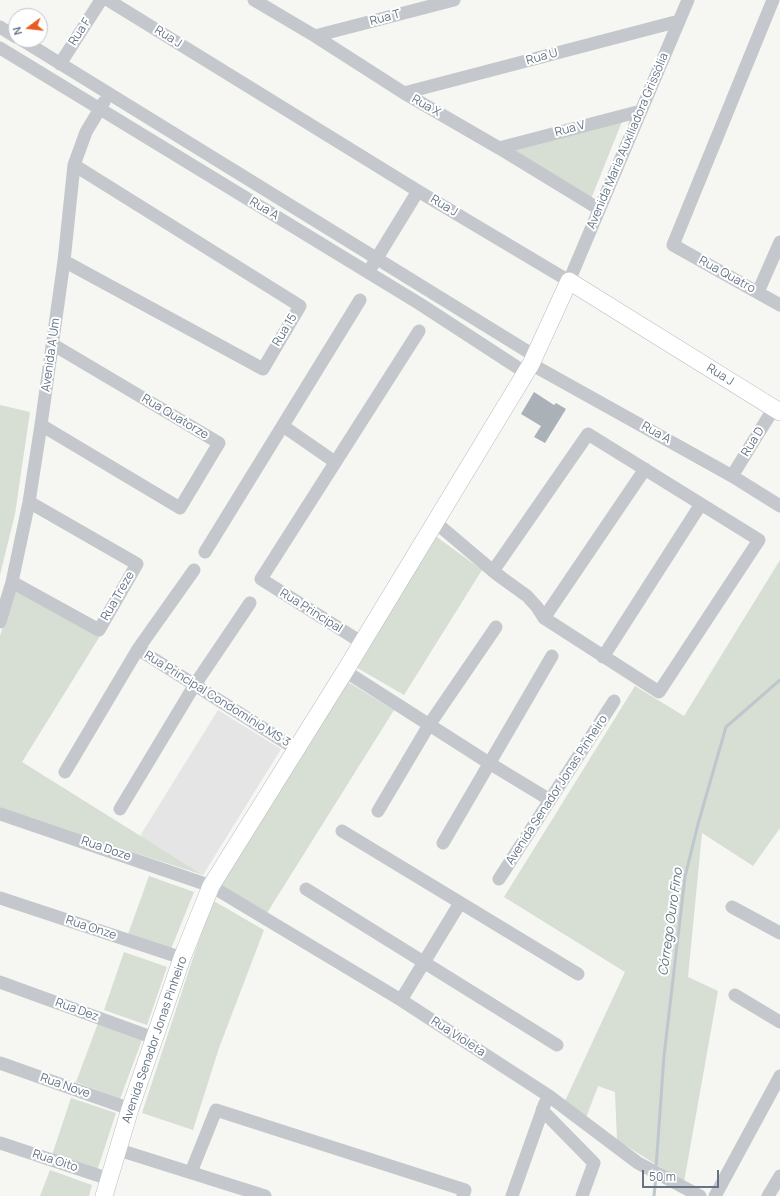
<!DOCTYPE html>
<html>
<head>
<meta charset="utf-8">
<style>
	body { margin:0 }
	#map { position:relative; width:780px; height:1196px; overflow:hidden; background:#f6f6f3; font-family:Manrope,sans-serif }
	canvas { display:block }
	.north { position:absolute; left:8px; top:8px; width:40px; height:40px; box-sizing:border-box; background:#fff; border:1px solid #c1c7ce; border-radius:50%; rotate:255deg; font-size:11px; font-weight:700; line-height:16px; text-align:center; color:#647485 }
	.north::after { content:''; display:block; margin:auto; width:14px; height:18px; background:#e85c21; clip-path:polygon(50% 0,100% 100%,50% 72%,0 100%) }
	.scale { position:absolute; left:642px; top:1170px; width:77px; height:18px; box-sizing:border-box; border:2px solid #647485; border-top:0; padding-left:5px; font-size:12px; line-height:14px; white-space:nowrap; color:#647485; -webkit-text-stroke:3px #fff; paint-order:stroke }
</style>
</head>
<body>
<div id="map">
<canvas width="780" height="1196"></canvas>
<div class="north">N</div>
<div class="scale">50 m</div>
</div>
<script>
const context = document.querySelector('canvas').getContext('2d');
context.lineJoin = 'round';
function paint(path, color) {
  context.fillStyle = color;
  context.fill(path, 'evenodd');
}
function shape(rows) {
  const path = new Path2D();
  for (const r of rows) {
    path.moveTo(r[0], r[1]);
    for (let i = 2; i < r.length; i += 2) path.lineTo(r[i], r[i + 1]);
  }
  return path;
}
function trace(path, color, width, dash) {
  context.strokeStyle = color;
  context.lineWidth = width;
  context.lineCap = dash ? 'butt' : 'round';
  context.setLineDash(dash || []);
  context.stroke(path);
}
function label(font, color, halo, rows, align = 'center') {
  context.font = font + ' Manrope,sans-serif';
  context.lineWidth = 4;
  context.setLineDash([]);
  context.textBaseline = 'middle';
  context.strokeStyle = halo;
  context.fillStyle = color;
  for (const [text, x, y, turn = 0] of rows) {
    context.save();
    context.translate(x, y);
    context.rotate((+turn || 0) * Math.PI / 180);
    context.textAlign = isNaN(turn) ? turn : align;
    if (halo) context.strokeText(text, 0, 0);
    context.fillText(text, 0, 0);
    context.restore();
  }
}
const built = shape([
	[218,710,281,749,203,875,140,836]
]);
const green = shape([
	[623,119,591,199,507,149],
	[0,405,30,412,15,514,0,575],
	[434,535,482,570,404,695,354,666],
	[780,560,780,828,753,866,702,833,688,977,718,991,684,1182,617,1140,615,1092,598,1086,586,1118,565,1101,625,972,504,897,635,686,684,716],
	[14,590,100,636,22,762,203,875,0,809,0,636],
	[345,680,394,710,267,913,219,886],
	[149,876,194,892,171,949,128,934],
	[212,900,264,930,219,1048,193,1130,142,1113],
	[124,952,167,967,147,1025,104,1010],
	[98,1023,142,1040,120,1099,76,1082],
	[71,1098,116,1113,97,1171,52,1155],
	[50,1170,92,1185,89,1196,40,1196]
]);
const stream = shape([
	[656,1168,664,1056,685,877,698,824,726,727,780,680],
	[654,1196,656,1176]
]);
const building = shape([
	[534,392,554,405,556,403,566,409,545,443,534,437,541,426,521,414]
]);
const minor = shape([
	[108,0,418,191,569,281,688,0],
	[254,0,315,36,404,93,499,148,599,209],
	[773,0,673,245,780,305],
	[0,27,16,37],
	[315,36,454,0],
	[22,40,535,356],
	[0,48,420,304,526,373],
	[60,64,101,0],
	[404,93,679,21],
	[499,148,641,111],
	[64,261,263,369,300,306,74,165],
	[372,266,418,191],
	[758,292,780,242],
	[531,364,732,476,780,506],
	[41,425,180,508,219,443,52,344],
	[283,426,335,462],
	[732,476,774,408],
	[435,522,493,571,502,578,527,596,537,607,544,618,659,692,759,540,588,434,493,571],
	[205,552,360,300],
	[12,582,99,630,137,564,29,502],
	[544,618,645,469],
	[0,622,12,582,29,502,41,425,64,261,74,165,86,132,104,102],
	[361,642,261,579,419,331],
	[138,649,296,749],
	[603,657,701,504],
	[345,671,489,763,550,800],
	[65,772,138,649,194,570],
	[120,809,194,686,250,603],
	[378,811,429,725,496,627],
	[0,814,211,886,401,1000,549,1096,638,1163,700,1196],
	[342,831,578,974],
	[443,843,552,656],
	[499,879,614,701],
	[306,889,557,1045],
	[0,898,182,958],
	[732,907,780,933],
	[0,982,154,1038],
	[735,995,780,1022],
	[401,1000,460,903],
	[0,1063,130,1109],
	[542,1110,594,1163,582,1196],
	[0,1143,109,1179],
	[119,1150,265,1196],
	[191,1172,216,1110,465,1190,463,1196],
	[512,1196,545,1103],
	[715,1196,780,1076],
	[768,1196,780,1176]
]);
const major = shape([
	[104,1196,130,1109,182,958,211,886,345,671,531,364,569,281,780,412]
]);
const streetNames = [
	["Rua T",385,18,-15],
	["Rua F",80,32,-57],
	["Rua J",168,37,32],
	["Rua U",542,57,-15],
	["Rua X",426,106,30],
	["Rua V",570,129,-15],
	["Avenida Maria Auxiliadora Grissólia",628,141,-67],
	["Rua J",444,206,31],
	["Rua A",264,209,31],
	["Rua Quatro",727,275,29],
	["Rua 15",285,330,-59],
	["Avenida A Um",51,355,-82],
	["Rua J",720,375,32],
	["Rua Quatorze",175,417,31],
	["Rua A",656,433,29],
	["Rua D",753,442,-58],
	["Rua Treze",118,596,-60],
	["Rua Principal",311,611,32],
	["Rua Principal Condomínio MS 3",217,699,32],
	["Avenida Senador Jonas Pinheiro",557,790,-57],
	["Rua Doze",106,849,19],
	["Rua Onze",91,928,18],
	["Rua Dez",77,1010,20],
	["Rua Violeta",458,1037,33],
	["Avenida Senador Jonas Pinheiro",155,1040,-71],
	["Rua Nove",65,1086,19],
	["Rua Oito",55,1161,18]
];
const waterNames = [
	["Córrego Ouro Fino",671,922,-82]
];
paint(built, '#e4e5e4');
paint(green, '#d7ded4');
trace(stream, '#bec7cd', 3);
paint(building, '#aab2b8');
trace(major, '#b7bbbf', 18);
trace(minor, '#c4c7cb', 13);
trace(major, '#fff', 17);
label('12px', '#647485', '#fff', streetNames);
label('italic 13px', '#607681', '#fff', waterNames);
</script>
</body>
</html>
